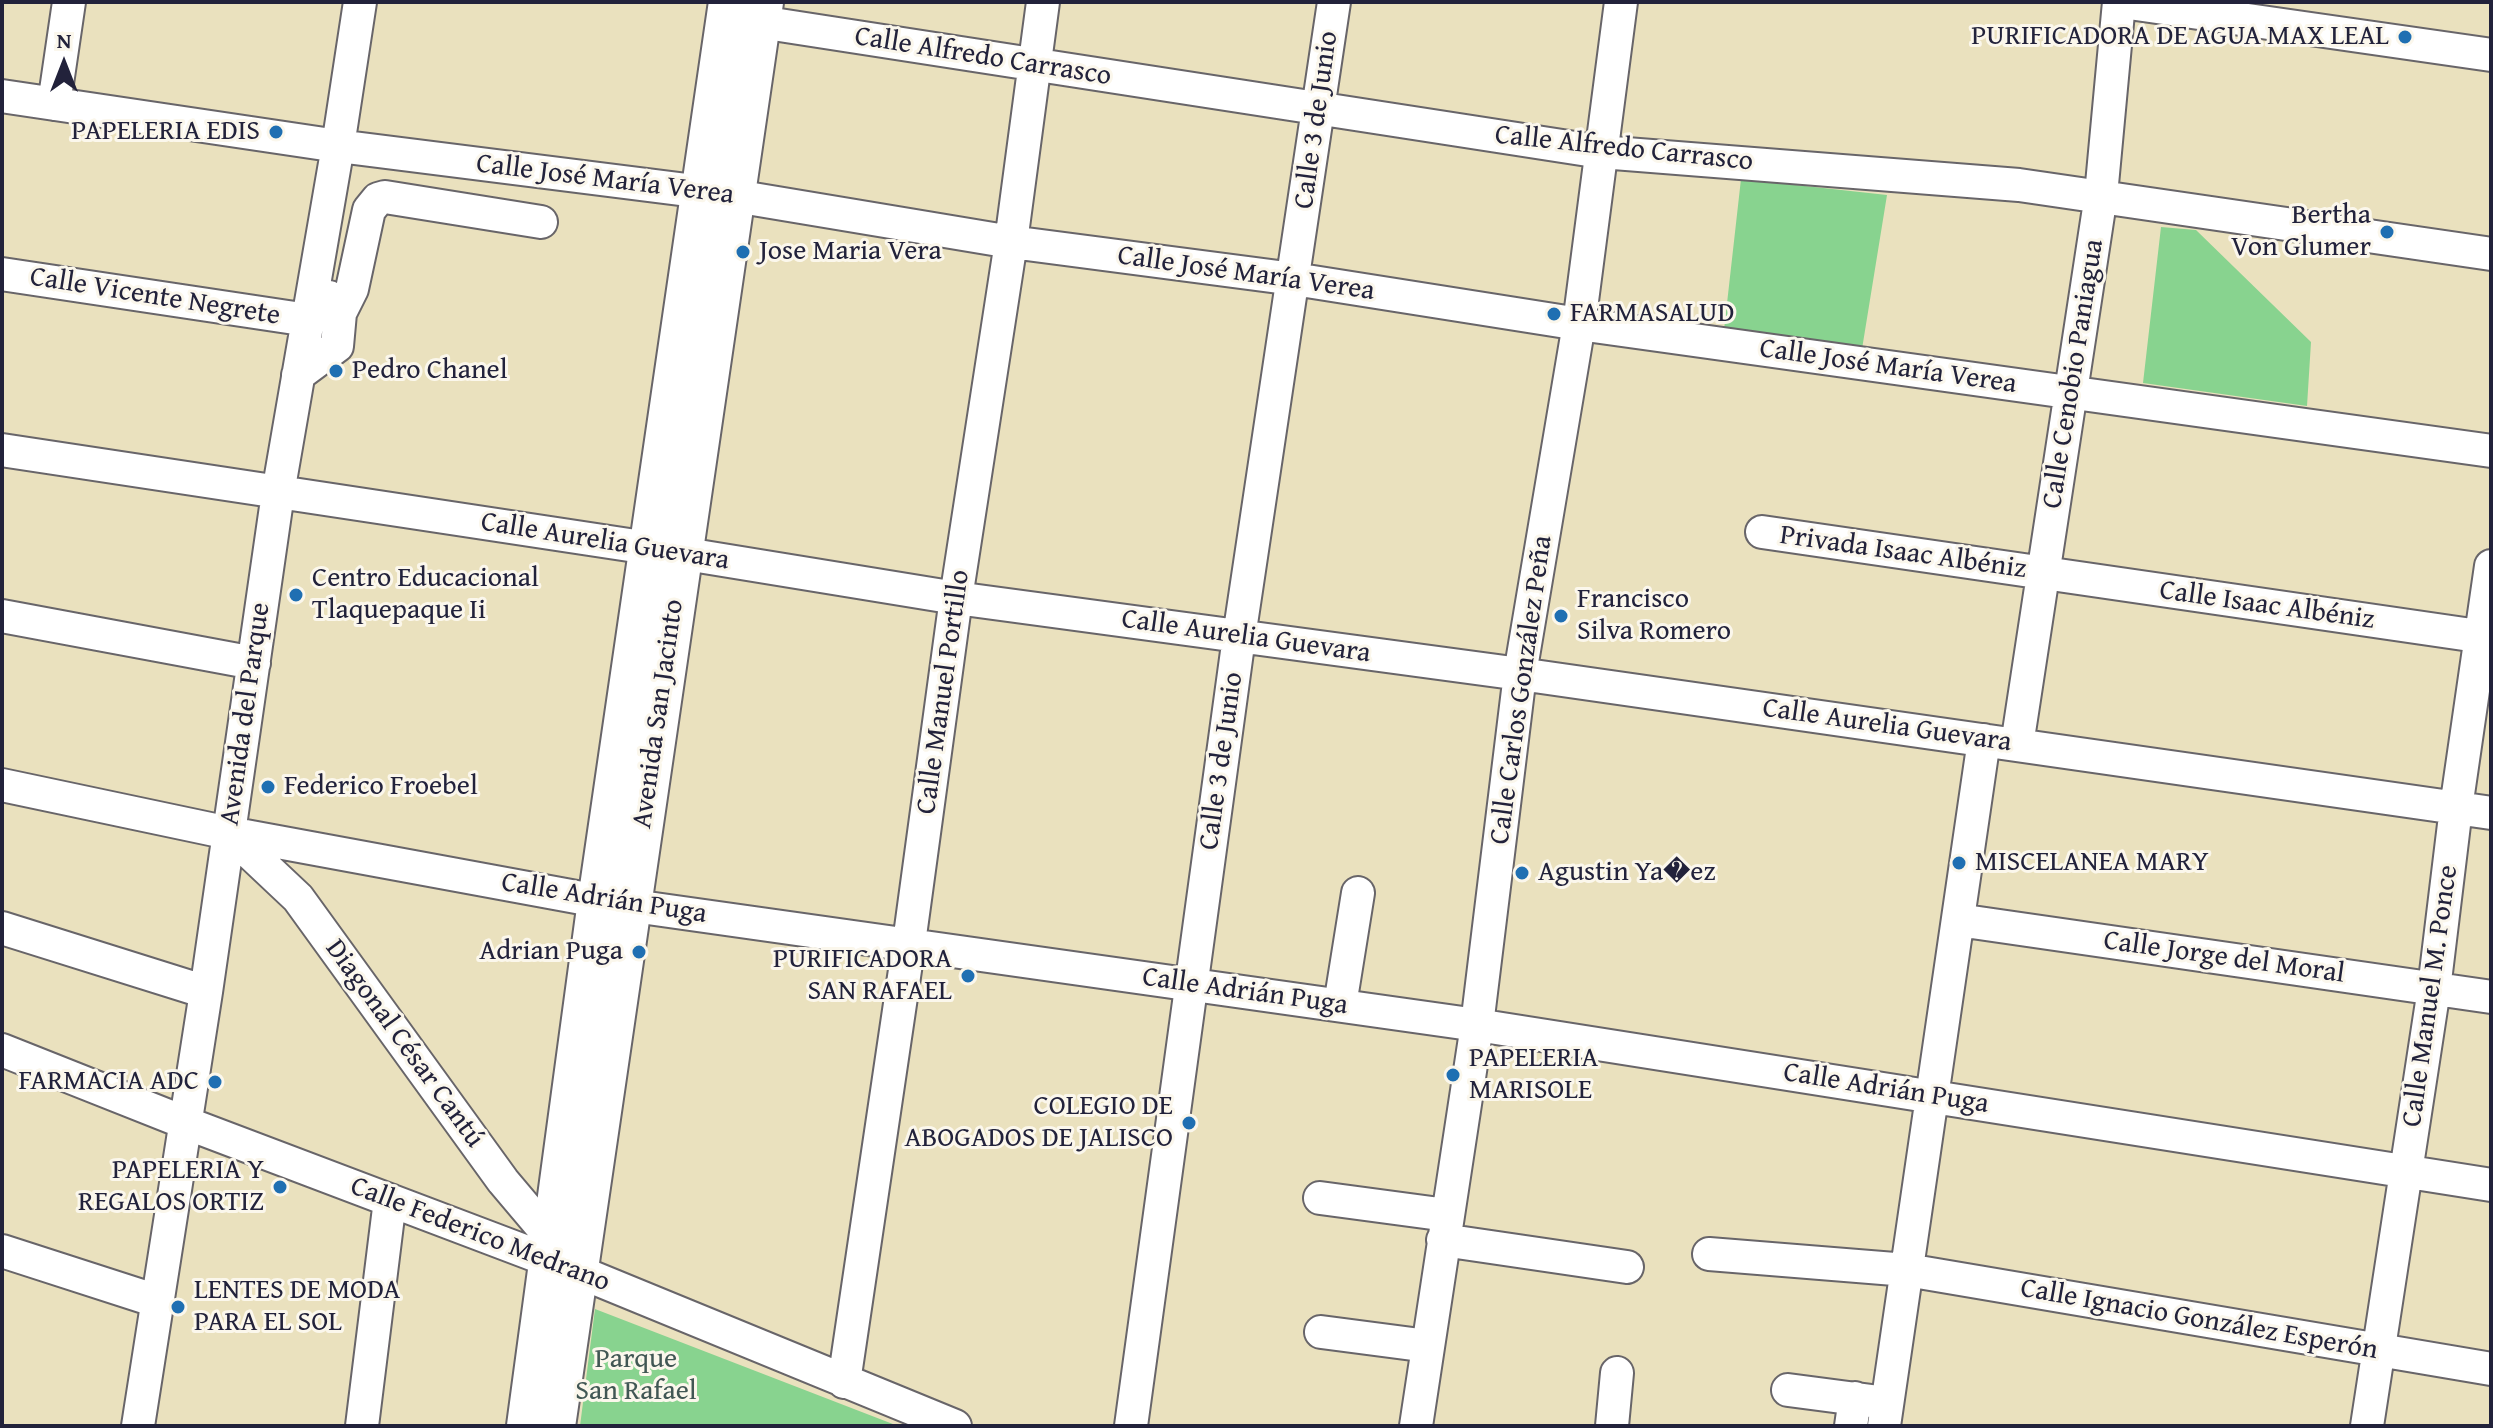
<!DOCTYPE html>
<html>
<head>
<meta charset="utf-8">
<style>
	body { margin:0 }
	#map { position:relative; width:2493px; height:1428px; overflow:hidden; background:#eae1be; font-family:"Gentium Book Plus",serif }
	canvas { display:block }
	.frame { position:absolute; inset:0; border:4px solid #22223b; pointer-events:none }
	.north { position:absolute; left:24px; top:24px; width:80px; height:80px; -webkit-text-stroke:6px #fbf7ec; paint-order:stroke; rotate:0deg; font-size:22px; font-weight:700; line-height:32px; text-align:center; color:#22223b }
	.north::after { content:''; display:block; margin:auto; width:28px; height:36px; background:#22223b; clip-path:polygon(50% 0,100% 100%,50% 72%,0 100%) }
</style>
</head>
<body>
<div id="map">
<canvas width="2493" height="1428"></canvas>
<div class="frame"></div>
<div class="north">N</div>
</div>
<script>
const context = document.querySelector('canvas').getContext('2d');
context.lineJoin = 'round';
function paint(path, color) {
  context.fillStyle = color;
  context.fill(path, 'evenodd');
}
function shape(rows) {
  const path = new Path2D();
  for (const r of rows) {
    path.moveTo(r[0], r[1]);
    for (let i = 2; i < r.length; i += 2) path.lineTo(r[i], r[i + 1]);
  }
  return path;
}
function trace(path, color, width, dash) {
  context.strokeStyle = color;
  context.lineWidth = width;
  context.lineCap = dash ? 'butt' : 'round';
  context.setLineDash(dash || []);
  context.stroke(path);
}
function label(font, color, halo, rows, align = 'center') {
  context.font = font + ' "Gentium Book Plus",serif';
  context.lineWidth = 6;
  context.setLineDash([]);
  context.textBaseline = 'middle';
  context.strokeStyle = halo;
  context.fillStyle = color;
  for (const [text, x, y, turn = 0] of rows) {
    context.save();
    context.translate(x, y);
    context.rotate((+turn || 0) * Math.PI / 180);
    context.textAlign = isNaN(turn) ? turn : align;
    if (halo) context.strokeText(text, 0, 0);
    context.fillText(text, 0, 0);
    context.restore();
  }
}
const green = shape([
	[1741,179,1887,195,1862,349,1724,330],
	[2161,227,2196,230,2311,342,2307,406,2143,383],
	[595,1309,898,1426,580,1426]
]);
const minor = shape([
	[2122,2,2491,55],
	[760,22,1601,152,2019,185,2491,254],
	[2,96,338,146,735,196,1011,242,1294,279,1579,324,2491,451],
	[54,104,69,2],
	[2,274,308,320],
	[340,313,352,289,369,210,378,199,385,197,541,222],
	[298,375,337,346,340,313,329,297],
	[2,450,649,548,956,598,1520,674,2491,813],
	[1762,532,2491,638],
	[2,616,254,663],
	[2017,745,2101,195,2119,2],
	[2,785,229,833,598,901,1477,1025,2491,1185],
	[229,833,298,898,503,1181,552,1239,566,1244],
	[1958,920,2491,997],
	[2,928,206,992],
	[1340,1005,1358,893],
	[2,1050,186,1123,577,1271,955,1426],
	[1320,1198,1447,1215],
	[1443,1240,1627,1267],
	[2,1251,157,1301],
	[1709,1254,1907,1270,2491,1369],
	[1321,1332,1428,1346],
	[844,1382,909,943,956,598,1011,242,1043,2],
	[1788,1390,1887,1403],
	[138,1426,206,992,278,493,338,146,360,2],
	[362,1426,390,1200],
	[1131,1426,1239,637,1334,2],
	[1416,1426,1477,1025,1520,674,1579,324,1621,2],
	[1612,1426,1617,1373],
	[1851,1426,1855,1398],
	[1884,1426,1984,740],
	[2367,1426,2434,989,2456,808,2491,566]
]);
const major = shape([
	[527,1426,598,901,729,2],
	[555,1426,763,2]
]);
const markers = [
	[2405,37,8,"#1f6fb2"],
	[276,132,8,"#1f6fb2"],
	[2387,232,8,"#1f6fb2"],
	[743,252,8,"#1f6fb2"],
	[1554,314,8,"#1f6fb2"],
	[336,371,8,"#1f6fb2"],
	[296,595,8,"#1f6fb2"],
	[1561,616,8,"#1f6fb2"],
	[268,787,8,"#1f6fb2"],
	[1959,863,8,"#1f6fb2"],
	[1522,873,8,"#1f6fb2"],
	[639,952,8,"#1f6fb2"],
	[968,976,8,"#1f6fb2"],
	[1453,1075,8,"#1f6fb2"],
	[215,1082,8,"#1f6fb2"],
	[1189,1123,8,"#1f6fb2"],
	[280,1187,8,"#1f6fb2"],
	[178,1307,8,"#1f6fb2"]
];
const poiNames = [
	["PURIFICADORA DE AGUA MAX LEAL",2389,37,"right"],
	["PAPELERIA EDIS",260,132,"right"],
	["Bertha",2371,216,"right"],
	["Von Glumer",2371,248,"right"],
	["Jose Maria Vera",759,252],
	["FARMASALUD",1570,314],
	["Pedro Chanel",352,371],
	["Centro Educacional",312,579],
	["Tlaquepaque Ii",312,611],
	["Francisco",1577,600],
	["Silva Romero",1577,632],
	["Federico Froebel",284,787],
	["MISCELANEA MARY",1975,863],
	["Agustin Ya�ez",1538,873],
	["Adrian Puga",623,952,"right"],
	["PURIFICADORA",952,960,"right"],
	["SAN RAFAEL",952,992,"right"],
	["PAPELERIA",1469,1059],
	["MARISOLE",1469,1091],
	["FARMACIA ADC",199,1082,"right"],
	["COLEGIO DE",1173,1107,"right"],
	["ABOGADOS DE JALISCO",1173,1139,"right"],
	["PAPELERIA Y",264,1171,"right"],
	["REGALOS ORTIZ",264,1203,"right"],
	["LENTES DE MODA",194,1291],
	["PARA EL SOL",194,1323]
];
const streetNames = [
	["Calle Alfredo Carrasco",983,57,9],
	["Calle 3 de Junio",1317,120,-82],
	["Calle Alfredo Carrasco",1624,149,6],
	["Calle José María Verea",605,180,7],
	["Calle José María Verea",1246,274,8],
	["Calle Vicente Negrete",155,297,9],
	["Calle José María Verea",1888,367,8],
	["Calle Cenobio Paniagua",2074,374,-81],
	["Calle Aurelia Guevara",605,542,9],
	["Privada Isaac Albéniz",1903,553,8],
	["Calle Isaac Albéniz",2267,606,8],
	["Calle Aurelia Guevara",1246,637,8],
	["Calle Carlos González Peña",1522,690,-82],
	["Calle Manuel Portillo",944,692,-82],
	["Avenida del Parque",246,714,-82],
	["Avenida San Jacinto",659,714,-82],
	["Calle Aurelia Guevara",1887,726,8],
	["Calle 3 de Junio",1222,761,-82],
	["Calle Adrián Puga",604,899,9],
	["Calle Jorge del Moral",2224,958,8],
	["Calle Adrián Puga",1245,992,8],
	["Calle Manuel M. Ponce",2431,996,-82],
	["Diagonal César Cantú",404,1044,54],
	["Calle Adrián Puga",1886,1089,9],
	["Calle Federico Medrano",480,1235,21],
	["Calle Ignacio González Esperón",2199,1320,10]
];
const parkNames = [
	["Parque",636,1360],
	["San Rafael",636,1392]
];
paint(green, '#88d38f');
trace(minor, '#686569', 36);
trace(major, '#686569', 44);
trace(minor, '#fff', 32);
trace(major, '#fff', 40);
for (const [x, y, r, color] of markers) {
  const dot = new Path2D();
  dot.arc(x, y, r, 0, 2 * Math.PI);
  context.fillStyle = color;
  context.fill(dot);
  trace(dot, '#fbf7ec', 3);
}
label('28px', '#22223b', '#fbf7ec', poiNames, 'left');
label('28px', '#22223b', '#fbf7ec', streetNames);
label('28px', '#415754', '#fbf7ec', parkNames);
</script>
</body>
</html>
